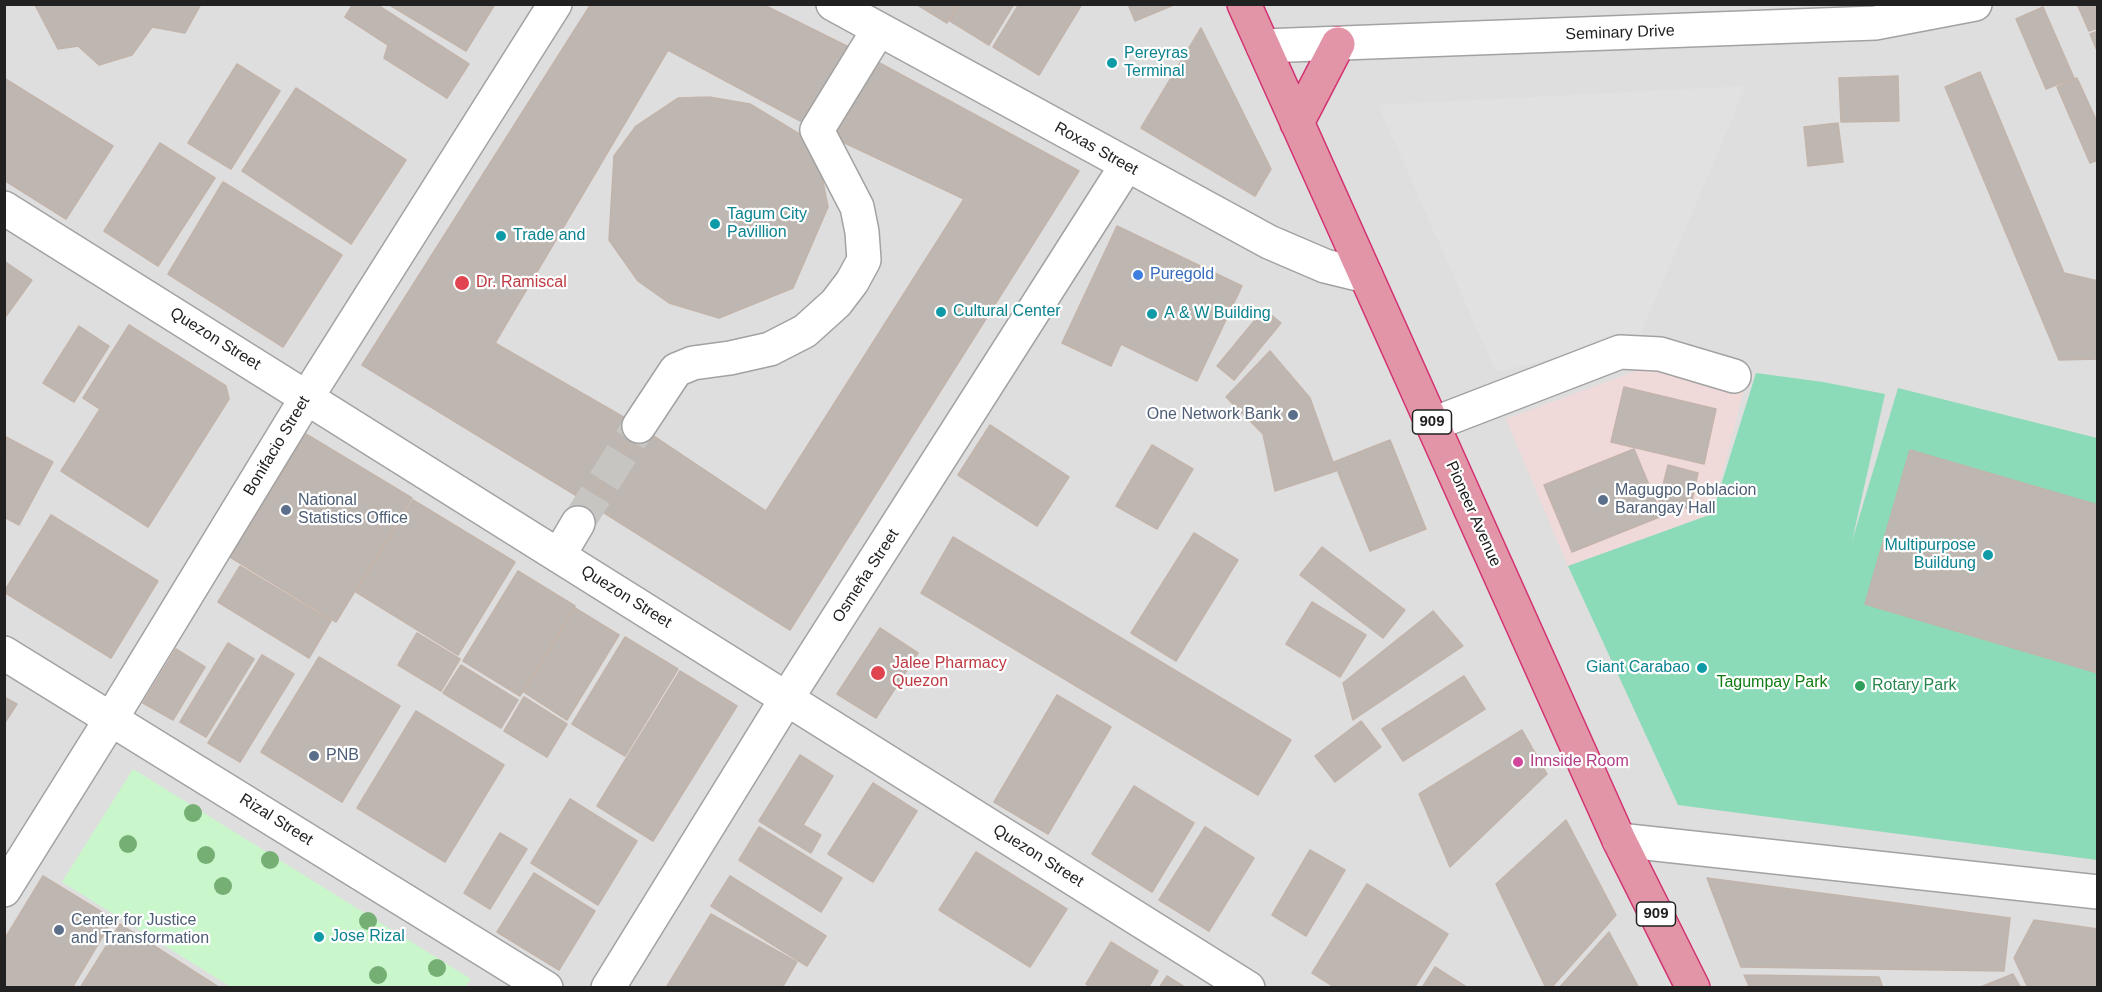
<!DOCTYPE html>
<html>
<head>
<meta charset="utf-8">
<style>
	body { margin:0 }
	#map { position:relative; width:2102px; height:992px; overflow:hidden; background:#f1eee9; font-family:Arial,sans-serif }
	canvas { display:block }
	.frame { position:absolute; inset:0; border:6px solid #212121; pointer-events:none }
</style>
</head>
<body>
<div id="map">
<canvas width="2102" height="992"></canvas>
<div class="frame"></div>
</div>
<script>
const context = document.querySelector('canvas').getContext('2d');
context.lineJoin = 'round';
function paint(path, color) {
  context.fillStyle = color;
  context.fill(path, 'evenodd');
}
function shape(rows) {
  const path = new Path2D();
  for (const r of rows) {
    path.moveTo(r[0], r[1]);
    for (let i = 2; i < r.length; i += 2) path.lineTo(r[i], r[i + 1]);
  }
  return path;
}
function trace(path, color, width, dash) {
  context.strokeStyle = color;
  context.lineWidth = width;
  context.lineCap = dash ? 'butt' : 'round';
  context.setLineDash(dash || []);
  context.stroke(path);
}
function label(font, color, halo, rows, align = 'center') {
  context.font = font + ' Arial,sans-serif';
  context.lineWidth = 4.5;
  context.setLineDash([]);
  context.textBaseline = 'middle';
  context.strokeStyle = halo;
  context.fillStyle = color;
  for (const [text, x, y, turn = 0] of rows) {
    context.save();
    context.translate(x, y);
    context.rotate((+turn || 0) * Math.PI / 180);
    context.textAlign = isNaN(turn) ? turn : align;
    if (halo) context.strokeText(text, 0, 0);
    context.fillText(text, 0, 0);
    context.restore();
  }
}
const residential = shape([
	[5,5,2097,5,2097,987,5,988]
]);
const commercial = shape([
	[1655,364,1745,386,1712,514,1568,566,1506,419]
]);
const park = shape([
	[133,769,471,979,465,987,231,987,62,882]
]);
const pitch = shape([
	[1756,373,1823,382,1885,394,1852,541,1898,388,2097,438,2097,860,1678,805,1568,566,1712,514]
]);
const parking = shape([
	[1746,86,1639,338,1496,372,1378,105]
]);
const building = shape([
	[201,4,185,33,152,27,132,55,99,65,78,46,58,49,35,5,201,4],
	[353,4,376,4,469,64,447,98,384,58,388,45,345,17,353,4],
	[388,4,495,4,466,51,388,4],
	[591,4,762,4,863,54,817,130,668,50,495,343,639,426,590,504,362,365,591,4],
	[916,4,958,4,947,23,916,4],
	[960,4,1014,4,989,45,950,21,960,4],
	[1019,4,1082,4,1039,75,993,47,1019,4],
	[1128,4,1176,4,1135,21,1128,4],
	[2077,4,2098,4,2098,28,2089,31,2077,4],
	[2043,7,2074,78,2046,89,2016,19,2043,7],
	[1201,28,1271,169,1255,196,1141,128,1201,28],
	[2098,31,2098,53,2090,34,2098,31],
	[863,54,1079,171,790,630,590,504,639,426,766,511,964,199,817,130,863,54],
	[237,64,280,91,231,169,188,143,237,64],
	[1980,72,2064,273,2098,281,2098,359,2059,360,1945,87,1980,72],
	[1898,76,1899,121,1841,122,1839,78,1898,76],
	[4,78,113,146,66,219,4,180,4,78],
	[2077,78,2098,124,2098,160,2090,163,2057,87,2077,78],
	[296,88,406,160,351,244,242,171,296,88],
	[709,97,750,104,801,135,820,167,828,207,793,288,719,318,669,303,638,281,609,240,614,156,636,126,678,98,709,97],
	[1838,123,1843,162,1808,166,1804,127,1838,123],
	[160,143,215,178,158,266,104,231,160,143],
	[223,182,342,255,283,347,168,274,223,182],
	[1117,226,1242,286,1197,381,1121,344,1111,366,1062,343,1117,226],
	[4,261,32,280,4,319,4,261],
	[1264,309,1281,323,1234,380,1217,366,1264,309],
	[129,325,226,386,229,399,148,527,61,471,100,409,83,398,129,325],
	[79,326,109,346,74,402,43,383,79,326],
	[1270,351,1310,398,1336,471,1275,491,1263,434,1226,397,1270,351],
	[1624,387,1716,409,1704,464,1611,442,1624,387],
	[990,425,1069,477,1037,526,958,475,990,425],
	[306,434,412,498,336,622,230,557,306,434],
	[6,437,53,462,19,525,4,517,6,437],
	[1390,440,1426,529,1370,551,1334,462,1390,440],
	[1152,445,1193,469,1157,529,1116,506,1152,445],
	[1634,449,1662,516,1572,552,1544,485,1634,449],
	[1910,450,2098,505,2098,673,1865,604,1910,450],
	[1668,465,1698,473,1690,509,1659,501,1668,465],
	[413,500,515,562,458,655,356,592,413,500],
	[51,515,158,581,111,658,4,592,51,515],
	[1194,533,1238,560,1176,661,1131,633,1194,533],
	[953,537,1291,740,1258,795,921,593,953,537],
	[1322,547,1405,610,1383,638,1300,575,1322,547],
	[240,566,331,621,309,658,218,602,240,566],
	[518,571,575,606,520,696,463,661,518,571],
	[1312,602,1366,635,1340,677,1286,644,1312,602],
	[575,608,619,635,567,720,524,692,575,608],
	[1433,611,1463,646,1353,720,1343,683,1433,611],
	[880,628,918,653,876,718,837,694,880,628],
	[417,633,460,659,441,691,398,665,417,633],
	[625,637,678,669,625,756,572,724,625,637],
	[228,643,254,659,206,737,180,722,228,643],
	[176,649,205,667,173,720,143,703,176,649],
	[262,655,294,674,240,762,208,743,262,655],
	[319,657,400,706,342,802,261,752,319,657],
	[461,665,518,700,501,728,443,693,461,665],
	[680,671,737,706,653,841,597,806,680,671],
	[1464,676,1485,709,1403,761,1382,729,1464,676],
	[1057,695,1111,727,1048,834,994,802,1057,695],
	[4,697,17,704,4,724,4,697],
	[524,697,567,724,547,757,504,731,524,697],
	[416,711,504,765,445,862,357,808,416,711],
	[1361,721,1381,747,1335,782,1315,756,1361,721],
	[1522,730,1547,774,1450,867,1419,794,1522,730],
	[800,755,833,776,803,825,821,835,811,853,759,821,800,755],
	[873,783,917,811,873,882,828,854,873,783],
	[1134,786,1194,823,1152,892,1092,854,1134,786],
	[570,799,637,841,598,905,531,863,570,799],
	[1566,820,1616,915,1551,988,1546,988,1496,884,1566,820],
	[759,827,842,878,821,912,739,860,759,827],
	[1205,827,1254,858,1209,931,1159,900,1205,827],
	[500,833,527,849,490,909,464,893,500,833],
	[1310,850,1345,870,1306,936,1272,915,1310,850],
	[976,852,1067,909,1030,967,939,910,976,852],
	[534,873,595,911,559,970,497,932,534,873],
	[43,876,113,919,72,988,4,988,4,940,43,876],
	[730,876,826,936,807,966,711,906,730,876],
	[1707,878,2010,918,2004,971,1741,967,1707,878],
	[1367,884,1448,934,1414,988,1336,988,1312,973,1367,884],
	[711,914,797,962,782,988,666,988,711,914],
	[2034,920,2098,929,2098,988,2028,988,2014,958,2034,920],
	[120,924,220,988,80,988,120,924],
	[1609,932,1639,988,1559,988,1609,932],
	[1111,942,1158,971,1148,988,1091,988,1086,984,1111,942],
	[1435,967,1468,988,1422,988,1435,967],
	[2013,974,2021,988,1978,988,2013,974],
	[1744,975,1879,977,1883,988,1750,988,1744,975],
	[1167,976,1186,988,1159,988,1167,976]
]);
const minorTunnel = shape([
	[578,523,639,426]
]);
const minor = shape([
	[833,4,1269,242,1325,266,1366,276],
	[1263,46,1875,23,1975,4],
	[4,208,1248,988],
	[1433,424,1620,352,1660,354,1734,376],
	[639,426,676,370,693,363,730,358,770,349,805,331,836,303,852,282,864,260,862,232,857,207,817,130,879,29],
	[559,555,578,523],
	[4,653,546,988],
	[1619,840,2098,892],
	[4,890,111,719,307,397,555,4],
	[608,988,787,698,1126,166]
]);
const highway = shape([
	[1244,4,1619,840,1693,988],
	[1297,123,1338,44]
]);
const trees = [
	[193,813],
	[128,844],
	[206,855],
	[270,860],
	[223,886],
	[368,921],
	[437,968],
	[378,975]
];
const markers = [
	[1112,63,6,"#0f9aa8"],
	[715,224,6,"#0f9aa8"],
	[501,236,6,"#0f9aa8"],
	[1138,275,6,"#3f7fe0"],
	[462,283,8,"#e0444e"],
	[941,312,6,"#0f9aa8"],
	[1152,314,6,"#0f9aa8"],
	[1293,415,6,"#5c6f8a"],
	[1603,500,6,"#5c6f8a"],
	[286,510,6,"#5c6f8a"],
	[1988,555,6,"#0f9aa8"],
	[1702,668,6,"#0f9aa8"],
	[878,673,8,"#e0444e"],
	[1860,686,6,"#2e9e5b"],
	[314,756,6,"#5c6f8a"],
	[1518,762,6,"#d1479c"],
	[59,930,6,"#5c6f8a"],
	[319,937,6,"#0f9aa8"]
];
const shields = [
	[1432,422,39],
	[1656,914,39]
];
const shieldNames = [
	["909",1432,422],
	["909",1656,914]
];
const streetNames = [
	["Seminary Drive",1620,33,-2],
	["Roxas Street",1096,149,29],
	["Quezon Street",215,339,32],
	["Bonifacio Street",277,446,-59],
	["Pioneer Avenue",1473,514,66],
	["Osmeña Street",866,576,-57],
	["Quezon Street",626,597,32],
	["Rizal Street",276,820,32],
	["Quezon Street",1038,856,32]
];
const cultureNames = [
	["Pereyras",1124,54],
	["Terminal",1124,72],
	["Tagum City",727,215],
	["Pavillion",727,233],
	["Trade and",513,236],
	["Cultural Center",953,312],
	["A & W Building",1164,314],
	["Multipurpose",1976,546,"right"],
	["Buildung",1976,564,"right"],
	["Giant Carabao",1690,668,"right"],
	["Jose Rizal",331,937]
];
const shopNames = [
	["Puregold",1150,275]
];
const healthNames = [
	["Dr. Ramiscal",476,283],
	["Jalee Pharmacy",892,664],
	["Quezon",892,682]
];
const serviceNames = [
	["One Network Bank",1281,415,"right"],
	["Magugpo Poblacion",1615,491],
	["Barangay Hall",1615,509],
	["National",298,501],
	["Statistics Office",298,519],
	["PNB",326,756],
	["Center for Justice",71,921],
	["and Transformation",71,939]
];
const parkNames = [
	["Tagumpay Park",1772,683]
];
const leisureNames = [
	["Rotary Park",1872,686]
];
const hotelNames = [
	["Innside Room",1530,762]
];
paint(residential, '#dfdede');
paint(commercial, '#f0d9d9');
paint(park, '#c9f7cb');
paint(pitch, '#8bdbb8');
paint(parking, '#e1e1e1');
paint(building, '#beb7b1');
trace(building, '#c2b4ab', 1.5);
trace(minorTunnel, '#c7c5c1', 33, [33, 16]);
trace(minor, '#a2a2a2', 36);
trace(highway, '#d33271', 36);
trace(minor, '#fff', 33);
trace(highway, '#e395a8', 33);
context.fillStyle = '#76af74';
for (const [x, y] of trees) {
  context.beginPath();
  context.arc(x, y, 9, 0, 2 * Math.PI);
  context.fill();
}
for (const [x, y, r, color] of markers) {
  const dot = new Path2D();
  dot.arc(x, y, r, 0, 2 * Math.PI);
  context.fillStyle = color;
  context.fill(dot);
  trace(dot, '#fff', 2);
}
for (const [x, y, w] of shields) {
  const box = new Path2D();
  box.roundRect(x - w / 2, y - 12, w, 24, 4.5);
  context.fillStyle = '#fff';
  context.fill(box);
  trace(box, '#212121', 1.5);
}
label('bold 15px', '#212121', null, shieldNames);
label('16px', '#212121', '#fff', streetNames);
label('16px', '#0d838f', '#fff', cultureNames, 'left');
label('16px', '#366cbe', '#fff', shopNames, 'left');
label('16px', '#be3a42', '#fff', healthNames, 'left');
label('16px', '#4e5e75', '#fff', serviceNames, 'left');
label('16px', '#127c15', '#fff', parkNames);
label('16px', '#27864d', '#fff', leisureNames, 'left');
label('16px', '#b23c85', '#fff', hotelNames, 'left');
</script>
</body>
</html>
